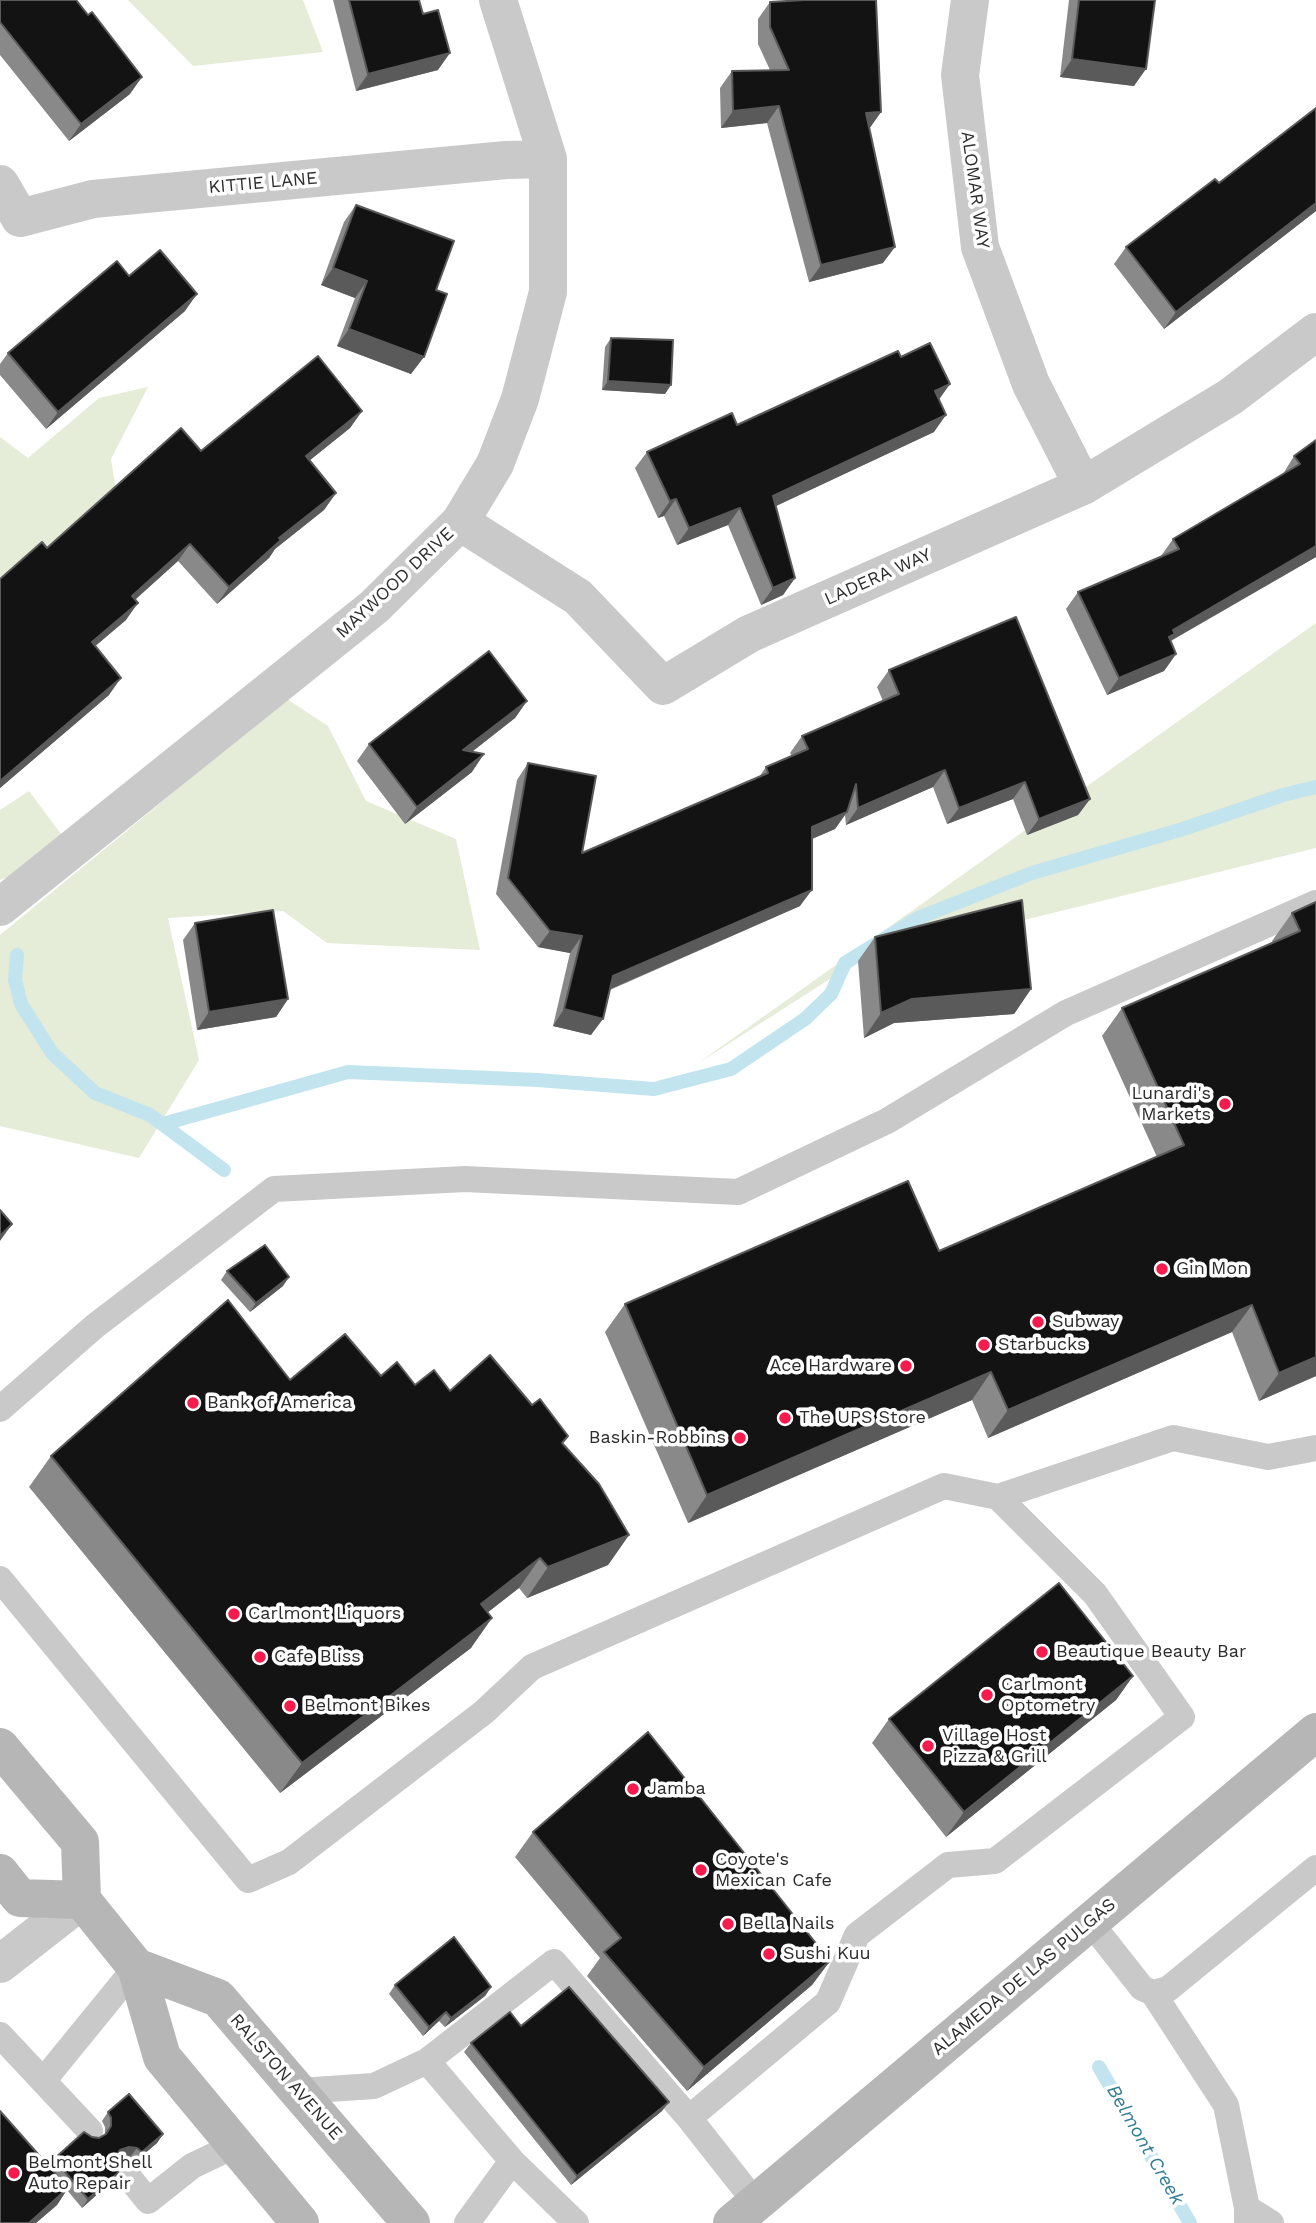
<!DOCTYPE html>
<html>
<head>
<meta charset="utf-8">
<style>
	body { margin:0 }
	canvas { display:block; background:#fff }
</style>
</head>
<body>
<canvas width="1316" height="2223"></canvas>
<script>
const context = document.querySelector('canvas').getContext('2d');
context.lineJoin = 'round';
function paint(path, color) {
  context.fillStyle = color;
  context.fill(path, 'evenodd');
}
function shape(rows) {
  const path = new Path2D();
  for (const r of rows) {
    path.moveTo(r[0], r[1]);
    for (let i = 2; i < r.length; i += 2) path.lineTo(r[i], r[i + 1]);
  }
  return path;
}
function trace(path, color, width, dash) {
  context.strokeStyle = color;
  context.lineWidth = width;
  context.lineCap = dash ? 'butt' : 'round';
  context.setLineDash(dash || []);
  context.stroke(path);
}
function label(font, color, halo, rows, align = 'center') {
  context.font = font + ' "Work Sans",sans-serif';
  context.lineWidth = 7;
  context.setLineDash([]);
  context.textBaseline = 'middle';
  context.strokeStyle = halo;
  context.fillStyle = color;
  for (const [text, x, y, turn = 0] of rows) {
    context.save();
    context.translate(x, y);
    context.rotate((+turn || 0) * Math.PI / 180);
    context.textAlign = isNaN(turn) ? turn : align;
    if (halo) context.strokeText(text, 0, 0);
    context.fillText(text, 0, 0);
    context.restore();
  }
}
const green = shape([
	[128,0,303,0,323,52,193,66],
	[148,387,111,459,124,542,0,597,0,437,28,458,99,398],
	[1316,623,1316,848,858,961,697,1064],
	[287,699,328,726,366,801,456,839,480,950,327,943,283,911,168,918,199,1060,139,1158,0,1126,0,935],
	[29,791,61,834,13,875,0,880,0,810]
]);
const stream = shape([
	[17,955,15,980,21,1004,52,1053,95,1093,150,1115,224,1170],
	[163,1124,348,1072,538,1080,654,1089,731,1069,805,1019,831,994,845,963,918,918,1032,873,1183,829,1283,795,1316,787],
	[1099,2067,1190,2223]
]);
const lane = shape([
	[0,1409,95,1326,274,1189,465,1179,738,1192,887,1121,1066,1013,1316,903],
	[0,1579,248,1880,289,1862,484,1712,532,1667,944,1486,998,1497,1173,1438,1268,1457,1316,1448],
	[1090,1922,1142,1988,1153,1993,1168,1989,1316,1868],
	[1153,1993,1226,2105,1247,2208,1247,2223],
	[0,2035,90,2131],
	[43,2081,136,1967],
	[299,2091,374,2086,427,2061],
	[689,2118,828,2002,857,1935,948,1865,995,1861,1182,1717,1095,1594,998,1497],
	[124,2171,148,2201,192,2166,236,2145],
	[1247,2208,1271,2223],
	[467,2223,512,2161],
	[576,2223,512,2161,427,2061,554,1962,689,2118,756,2203]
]);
const street = shape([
	[970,0,960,75,980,247,1031,384,1083,486],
	[0,184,20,218,93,199,506,160,548,159],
	[460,522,578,597,663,686,749,634,1083,486,1230,397,1316,332],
	[0,907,374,607,460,522,495,464,520,399,548,292,548,159,498,0],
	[0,1964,82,1900]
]);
const secondary = shape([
	[0,1747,80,1842,82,1900,136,1967,162,2057,300,2223],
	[0,1873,20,1898,82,1900],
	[136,1967,218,1998,411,2223],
	[732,2223,1316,1732]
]);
const wall = shape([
	[0,0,130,94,69,141,0,55],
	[333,0,419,0,438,70,356,91],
	[795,0,876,0,881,112,869,129,883,263,809,282,767,123,721,128,720,88,732,71,770,70,758,44,758,19,770,2,795,1],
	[1069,0,1155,0,1134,86,1060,77],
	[1219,183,1316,211,1164,329,1114,264,1126,247],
	[356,205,436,290,411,374,337,346,355,298,321,285,344,222],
	[129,276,185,311,46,429,0,375,0,364,8,353],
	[611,338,665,394,602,390,605,347],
	[901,357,939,400,934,432,776,506,795,578,783,595,761,605,728,525,677,545,664,516,658,518,635,468,647,452,737,425],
	[362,411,350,428,310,460,336,493,324,510,275,549,269,558,217,604,178,561,135,600,126,620,95,646,109,695,0,788,0,579,201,451],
	[1316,440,1316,557,1171,641,1176,654,1164,671,1107,695,1066,609,1078,592,1161,557,1161,556,1173,539,1283,474,1294,456],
	[889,670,1090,799,1078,815,1027,835,1013,799,947,824,933,787,846,825,845,815,835,829,812,839,800,906,610,990,591,1035,553,1026,570,953,538,947,496,894,517,780,528,763,582,853,759,777,766,767,792,756,790,753,802,736,883,701,877,687],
	[527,701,515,718,472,752,472,772,405,824,357,761,369,744],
	[1316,902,1316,1376,1259,1401,1232,1332,988,1438,972,1400,688,1523,605,1332,625,1304,939,1251,1157,1157,1102,1036,1122,1008,1273,943,1272,941,1292,913],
	[195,923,288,999,276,1017,197,1030,183,940],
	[875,937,1031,989,1014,1014,894,1023,864,1038,858,961],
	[227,1271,283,1286,250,1312,221,1280],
	[381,1376,415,1385,450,1391,563,1444,629,1535,608,1565,527,1598,519,1588,488,1612,471,1648,280,1793,29,1487,51,1456,290,1380],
	[1133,1676,1116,1700,946,1837,872,1743,889,1719],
	[533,1832,830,1961,812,1985,687,2091,587,1976,600,1958,515,1857],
	[395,1985,491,1987,485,1996,445,2027,439,2021,423,2036,389,1994],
	[471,2043,662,2111,571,2185,464,2052],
	[108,2112,163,2134,157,2143,136,2161,130,2157,122,2155,115,2158,112,2181,82,2208,67,2190,57,2205,36,2223,0,2223,54,2159,92,2137,99,2138,105,2135,105,2127,102,2121]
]);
const shadedWall = shape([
	[450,53,438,70,356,91,368,74],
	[1072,59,1146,69,1134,86,1060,77],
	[142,77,130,94,69,141,81,124],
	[779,106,767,123,721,128,733,111],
	[881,112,869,129,866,113],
	[1316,203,1316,211,1164,329,1176,312],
	[895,247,883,263,809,282,821,265],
	[333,268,367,281,355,298,321,285],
	[197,294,185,311,46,429,58,412],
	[349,329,424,357,411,374,337,346],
	[608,381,671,385,665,394,602,390],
	[950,384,938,401,935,391],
	[362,411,350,428,294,473,306,456],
	[946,415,934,432,761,513,773,496],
	[336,493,324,510,275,549,269,558,217,604,229,587,279,538],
	[676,499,664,516,658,518,670,501],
	[740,508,728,525,677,545,689,528],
	[190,544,178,561,120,613,132,596],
	[1316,546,1316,557,1170,641,1163,652,1173,630],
	[795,578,783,595,761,605,773,588],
	[138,603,126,620,80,659,92,642],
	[1176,654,1164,671,1107,695,1119,678],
	[121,678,109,695,0,788,0,781],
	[527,701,515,718,451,768,463,750],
	[484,754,472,772,405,824,417,807],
	[945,770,933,787,846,825,858,808],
	[1025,782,1013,799,947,824,959,808],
	[1090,799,1078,815,1027,835,1039,819],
	[847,812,835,829,800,844,812,827],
	[812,890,800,906,601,993,613,976],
	[550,931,582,936,570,953,538,947],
	[1031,989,1014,1014,894,1023,864,1038,881,1013,912,999],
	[288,999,276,1017,197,1030,209,1012],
	[564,1009,603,1019,591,1035,553,1026],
	[12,1224,0,1241,0,1236],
	[289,1277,283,1286,250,1312,256,1303],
	[1252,1305,1232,1332,988,1438,1008,1410],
	[1316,1357,1316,1376,1259,1401,1279,1373],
	[991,1372,972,1400,688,1523,707,1495],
	[629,1535,608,1565,527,1598,548,1567],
	[540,1558,519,1588,460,1634,481,1604],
	[492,1618,471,1648,280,1793,302,1763],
	[1133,1676,1116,1700,946,1837,964,1812],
	[830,1961,812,1985,687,2091,704,2067],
	[491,1987,485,1996,445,2027,451,2018],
	[446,2012,439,2021,423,2036,429,2027],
	[669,2102,662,2111,571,2185,577,2176],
	[163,2134,157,2143,136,2161,142,2152],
	[129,2147,137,2148,130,2157,122,2155,114,2159,120,2150],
	[118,2173,112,2181,82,2208,88,2199],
	[68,2188,57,2205,36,2223,29,2223]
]);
const building = shape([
	[0,0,76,0,88,15,92,12,142,77,81,124,0,22,0,0],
	[349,0,419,0,423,14,438,10,450,53,368,74,349,0],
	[804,0,876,0,881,112,866,113,895,247,821,265,779,106,733,111,732,71,789,70,770,27,770,2,804,0],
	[1079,0,1155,0,1146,69,1072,59,1079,0],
	[1316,108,1316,203,1176,312,1126,247,1215,179,1219,183,1316,108],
	[356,205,454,241,436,290,447,294,424,357,349,329,367,281,333,268,356,205],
	[160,250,197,294,58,412,8,353,117,261,129,276,160,250],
	[611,338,673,340,671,385,608,381,611,338],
	[930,343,950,384,935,391,946,415,773,496,795,578,773,588,740,508,689,528,676,499,670,501,647,452,732,413,737,425,898,351,901,357,930,343],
	[318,356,362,411,306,456,336,493,279,538,281,540,229,587,190,544,132,596,138,603,92,642,121,678,0,781,0,579,42,542,47,548,181,428,201,451,318,356],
	[1316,440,1316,546,1173,630,1175,634,1169,637,1176,654,1119,678,1078,592,1179,549,1173,539,1300,464,1294,456,1316,440],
	[1016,617,1090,799,1039,819,1025,782,959,808,945,770,858,808,856,784,847,812,812,827,812,890,613,976,603,1019,564,1009,582,936,550,931,508,878,528,763,596,776,582,853,768,773,766,767,808,749,802,736,899,694,889,670,1016,617],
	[489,651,527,701,463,750,484,754,417,807,369,744,489,651],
	[1022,900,1031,989,912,999,881,1013,875,937,1022,900],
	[1316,902,1316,1357,1279,1373,1252,1305,1008,1410,991,1372,707,1495,625,1304,908,1181,939,1251,1184,1145,1122,1008,1300,931,1292,913,1316,902],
	[273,910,288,999,209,1012,195,923,273,910],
	[0,1210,12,1224,0,1236,0,1210],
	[265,1245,289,1277,256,1303,227,1271,265,1245],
	[228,1300,290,1380,345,1334,381,1376,397,1362,415,1385,434,1370,450,1391,490,1355,532,1405,540,1399,568,1436,562,1443,599,1484,629,1535,548,1567,540,1558,481,1604,492,1618,302,1763,51,1456,228,1300],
	[1059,1583,1133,1676,964,1812,889,1719,1059,1583],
	[648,1732,830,1961,704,2067,604,1952,621,1938,533,1832,648,1732],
	[454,1937,491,1987,451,2018,446,2012,429,2027,395,1985,454,1937],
	[569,1987,669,2102,577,2176,471,2043,510,2012,521,2026,569,1987],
	[129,2094,163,2134,142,2152,137,2148,129,2147,120,2150,116,2156,115,2164,118,2173,88,2199,54,2159,84,2132,92,2137,99,2138,106,2134,111,2126,111,2118,108,2112,129,2094],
	[0,2111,68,2188,29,2223,0,2223,0,2111]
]);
const markers = [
	[1225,1104,7,"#f61b4d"],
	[1162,1269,7,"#f61b4d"],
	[1038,1322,7,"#f61b4d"],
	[984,1345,7,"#f61b4d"],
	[906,1366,7,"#f61b4d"],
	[193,1403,7,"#f61b4d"],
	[785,1418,7,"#f61b4d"],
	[740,1438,7,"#f61b4d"],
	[234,1614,7,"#f61b4d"],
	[1042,1652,7,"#f61b4d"],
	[260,1657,7,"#f61b4d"],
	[987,1695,7,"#f61b4d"],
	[290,1706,7,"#f61b4d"],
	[928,1746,7,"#f61b4d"],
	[633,1789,7,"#f61b4d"],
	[701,1870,7,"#f61b4d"],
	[728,1924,7,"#f61b4d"],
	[769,1954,7,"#f61b4d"],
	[14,2173,7,"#f61b4d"]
];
const streetNames = [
	["KITTIE LANE",263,183,-5],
	["ALOMAR WAY",975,190,82],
	["LADERA WAY",878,577,-24],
	["MAYWOOD DRIVE",395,583,-43],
	["ALAMEDA DE LAS PULGAS",1024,1977,-40],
	["RALSTON AVENUE",286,2077,49]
];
const poiNames = [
	["Lunardi's",1211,1094,"right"],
	["Markets",1211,1115,"right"],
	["Gin Mon",1176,1269],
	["Subway",1052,1322],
	["Starbucks",998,1345],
	["Ace Hardware",892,1366,"right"],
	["Bank of America",207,1403],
	["The UPS Store",799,1418],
	["Baskin-Robbins",726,1438,"right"],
	["Carlmont Liquors",248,1614],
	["Beautique Beauty Bar",1056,1652],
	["Cafe Bliss",274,1657],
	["Carlmont",1001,1685],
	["Optometry",1001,1706],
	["Belmont Bikes",304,1706],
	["Village Host",942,1736],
	["Pizza & Grill",942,1757],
	["Jamba",647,1789],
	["Coyote's",715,1860],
	["Mexican Cafe",715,1881],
	["Bella Nails",742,1924],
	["Sushi Kuu",783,1954],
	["Belmont Shell",28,2163],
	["Auto Repair",28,2184]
];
const waterNames = [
	["Belmont Creek",1145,2145,60]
];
paint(green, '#e5ecd7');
trace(stream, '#c1e4ee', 14);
trace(lane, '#c9c9c9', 26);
trace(street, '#c9c9c9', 38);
trace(secondary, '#b6b6b6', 38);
paint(wall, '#898989');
paint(shadedWall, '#5a5a5a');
paint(building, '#131313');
trace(building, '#5a5a5a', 2);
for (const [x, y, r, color] of markers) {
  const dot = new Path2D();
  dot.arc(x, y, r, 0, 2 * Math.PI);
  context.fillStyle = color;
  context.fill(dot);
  trace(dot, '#fff', 2.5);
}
label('18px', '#2c2c2c', '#fff', streetNames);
label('18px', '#2c2c2c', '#fff', poiNames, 'left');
label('italic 19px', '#337e95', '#fff', waterNames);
</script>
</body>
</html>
